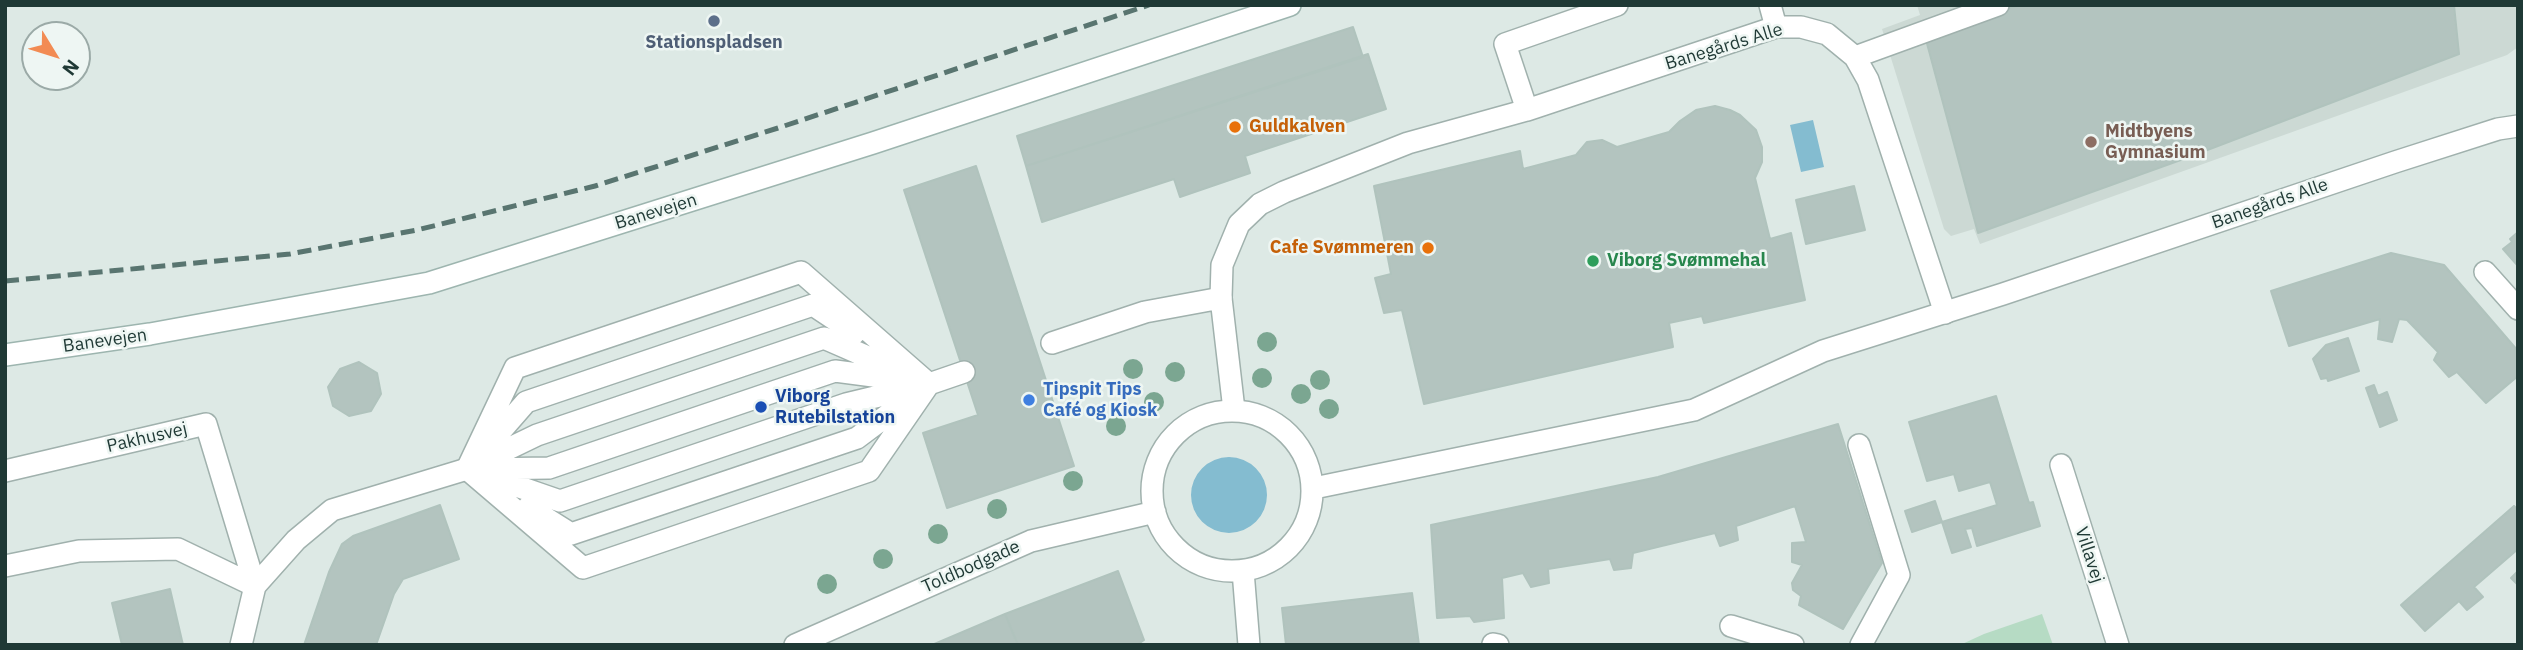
<!DOCTYPE html>
<html>
<head>
<meta charset="utf-8">
<style>
	body { margin:0 }
	#map { position:relative; width:2523px; height:650px; overflow:hidden; background:#dde9e5; font-family:"IBM Plex Sans",sans-serif }
	canvas { display:block }
	.frame { position:absolute; inset:0; border:7px solid #1f3935; pointer-events:none }
	.north { position:absolute; left:21px; top:21px; width:70px; height:70px; box-sizing:border-box; background:#eef6f3; border:2px solid #9baaa7; border-radius:50%; rotate:128deg; font-size:19px; font-weight:700; line-height:28px; text-align:center; color:#1f3935 }
	.north::after { content:''; display:block; margin:auto; width:24px; height:32px; background:#f28b53; clip-path:polygon(50% 0,100% 100%,50% 72%,0 100%) }
</style>
</head>
<body>
<div id="map">
<canvas width="2523" height="650"></canvas>
<div class="frame"></div>
<div class="north">N</div>
</div>
<script>
const context = document.querySelector('canvas').getContext('2d');
context.lineJoin = 'round';
function paint(path, color) {
  context.fillStyle = color;
  context.fill(path, 'evenodd');
}
function shape(rows) {
  const path = new Path2D();
  for (const r of rows) {
    if (r.length === 3) {
      path.moveTo(r[0] + r[2], r[1]);
      path.arc(r[0], r[1], r[2], 0, 2 * Math.PI);
      continue;
    }
    path.moveTo(r[0], r[1]);
    for (let i = 2; i < r.length; i += 2) path.lineTo(r[i], r[i + 1]);
  }
  return path;
}
function trace(path, color, width, dash) {
  context.strokeStyle = color;
  context.lineWidth = width;
  context.lineCap = dash ? 'butt' : 'round';
  context.setLineDash(dash || []);
  context.stroke(path);
}
function label(font, color, halo, rows, align = 'center') {
  context.font = font + ' "IBM Plex Sans",sans-serif';
  context.lineWidth = 5;
  context.setLineDash([]);
  context.textBaseline = 'middle';
  context.strokeStyle = halo;
  context.fillStyle = color;
  for (const [text, x, y, turn = 0] of rows) {
    context.save();
    context.translate(x, y);
    context.rotate((+turn || 0) * Math.PI / 180);
    context.textAlign = isNaN(turn) ? turn : align;
    if (halo) context.strokeText(text, 0, 0);
    context.fillText(text, 0, 0);
    context.restore();
  }
}
const built = shape([
	[1917,5,2518,5,2518,47,2507,55,1980,244,1974,229,1951,236,1944,229,1882,29,1920,15]
]);
const green = shape([
	[2042,614,2053,645,1960,645,1984,634]
]);
const water = shape([
	[1813,120,1824,167,1801,172,1790,125],
	[1229,495,38]
]);
const building = shape([
	[2454,5,2459,54,2189,157,1978,233,1925,36,2016,6,2454,5],
	[1353,27,1363,57,1026,166,1017,136,1353,27],
	[1368,54,1386,109,1245,156,1250,173,1180,197,1174,179,1042,222,1026,166,1368,54],
	[1715,106,1730,110,1740,115,1756,130,1762,147,1762,162,1755,178,1770,239,1791,233,1805,300,1704,323,1702,316,1669,323,1673,347,1424,404,1402,310,1384,313,1375,278,1391,274,1374,186,1520,151,1523,169,1576,155,1587,142,1602,140,1617,147,1669,132,1680,121,1696,110,1715,106],
	[976,166,1074,466,947,508,923,433,978,415,904,190,976,166],
	[1854,186,1865,230,1806,244,1796,200,1854,186],
	[2518,232,2518,266,2503,249,2512,242,2510,239,2518,232],
	[2391,253,2444,265,2518,351,2518,376,2486,403,2457,372,2449,377,2434,360,2438,352,2407,320,2399,319,2392,342,2378,339,2380,319,2289,346,2271,291,2391,253],
	[2348,338,2359,371,2328,381,2327,378,2321,379,2313,359,2326,345,2348,338],
	[359,362,377,373,381,394,371,411,349,416,333,406,328,387,340,369,359,362],
	[2374,385,2378,396,2387,392,2397,420,2380,427,2366,388,2374,385],
	[1996,396,2029,503,2033,502,2040,526,1977,546,1972,528,1965,529,1971,547,1952,553,1942,522,1997,505,1990,482,1959,491,1954,474,1927,481,1909,422,1996,396],
	[1838,424,1882,563,1843,629,1799,605,1801,596,1793,590,1792,583,1802,565,1792,562,1792,543,1806,542,1795,506,1736,526,1738,540,1720,546,1715,533,1633,553,1631,568,1614,570,1610,559,1548,569,1549,583,1531,587,1523,573,1502,578,1504,618,1474,622,1470,616,1437,618,1431,525,1658,477,1838,424],
	[1935,501,1942,522,1912,532,1905,511,1935,501],
	[440,505,459,559,403,579,394,594,376,645,304,645,329,572,342,544,353,536,440,505],
	[2514,506,2518,510,2518,549,2474,587,2483,597,2467,610,2459,601,2425,631,2401,605,2514,506],
	[1118,571,1144,640,1137,645,1018,645,1005,614,1118,571],
	[2518,571,2518,585,2511,578,2518,571],
	[170,589,183,645,122,645,112,603,170,589],
	[1412,593,1419,645,1286,645,1282,608,1412,593],
	[1005,614,1018,645,932,645,1005,614]
]);
const service = shape([
	[1770,5,1776,27],
	[1855,57,1998,5],
	[1527,110,1505,44,1617,5],
	[1221,298,1222,265,1239,224,1260,204,1284,192,1408,143,1527,110,1776,27,1801,27,1827,34,1855,57,1868,80,1945,313],
	[1859,445,1899,575,1861,645],
	[485,449,526,402,813,305,855,333],
	[475,465,537,435,824,338,909,375],
	[467,469,515,368,801,272,929,384],
	[467,469,583,568,869,471,929,384],
	[483,469,549,468,835,371,904,380],
	[5,471,206,424,255,586],
	[479,473,560,501,846,404,929,384,964,372],
	[528,507,571,534,857,438,913,396],
	[5,566,79,551,178,549,255,586],
	[1731,626,1793,645]
]);
const minor = shape([
	[2485,272,2518,309],
	[1052,343,1145,312,1221,298,1234,410],
	[2061,465,2118,645],
	[1493,644,1498,645],
	[241,645,255,586,296,540,332,510,467,469]
]);
const tertiary = shape([
	[1232,491,80],
	[1314,488,1694,410,1823,351,2003,294,2395,162,2498,129,2518,126],
	[1243,571,1249,645],
	[795,645,1031,541,1155,512]
]);
const secondary = shape([
	[5,355,150,334,429,283,873,143,1290,5]
]);
const rail = shape([
	[5,281,290,254,417,230,595,186,778,128,1149,5]
]);
const trees = [
	[1267,342],
	[1133,369],
	[1175,372],
	[1262,378],
	[1320,380],
	[1301,394],
	[1154,402],
	[1329,409],
	[1116,426],
	[1073,481],
	[997,509],
	[938,534],
	[883,559],
	[827,584]
];
const markers = [
	[714,21,7,"#5c6f8a"],
	[1235,127,7,"#e8710a"],
	[2091,142,7,"#8d6e63"],
	[1428,248,7,"#e8710a"],
	[1593,261,7,"#2e9e5b"],
	[1029,400,7,"#3f7fe0"],
	[761,407,7,"#1a4fb4"]
];
const serviceNames = [
	["Stationspladsen",714,43]
];
const streetNames = [
	["Banegårds Alle",1724,47,-17],
	["Banegårds Alle",2270,204,-19],
	["Banevejen",656,212,-17],
	["Banevejen",105,341,-8],
	["Pakhusvej",147,438,-13],
	["Villavej",2089,555,72],
	["Toldbodgade",971,567,-24]
];
const foodNames = [
	["Guldkalven",1249,127],
	["Cafe Svømmeren",1414,248,"right"]
];
const educationNames = [
	["Midtbyens",2105,132],
	["Gymnasium",2105,153]
];
const leisureNames = [
	["Viborg Svømmehal",1607,261]
];
const shopNames = [
	["Tipspit Tips",1043,390],
	["Café og Kiosk",1043,411]
];
const transitNames = [
	["Viborg",775,397],
	["Rutebilstation",775,418]
];
paint(built, '#ccd9d4');
paint(green, '#b6dbc4');
paint(water, '#84bcd0');
paint(building, '#b3c4bf');
trace(building, '#b0c3bd', 2);
trace(service, '#a0b1ad', 24);
trace(minor, '#a0b1ad', 24);
trace(tertiary, '#a0b1ad', 24);
trace(secondary, '#9db5af', 24);
trace(service, '#fff', 21);
trace(minor, '#fff', 21);
trace(tertiary, '#fff', 21);
trace(secondary, '#fff', 21);
trace(rail, '#597570', 5, [14, 7]);
context.fillStyle = '#7ba691';
for (const [x, y] of trees) {
  context.beginPath();
  context.arc(x, y, 10, 0, 2 * Math.PI);
  context.fill();
}
for (const [x, y, r, color] of markers) {
  const dot = new Path2D();
  dot.arc(x, y, r, 0, 2 * Math.PI);
  context.fillStyle = color;
  context.fill(dot);
  trace(dot, '#eef6f3', 2.5);
}
label('bold 18px', '#4e5e75', '#eef6f3', serviceNames);
label('18px', '#1f3935', '#eef6f3', streetNames);
label('bold 18px', '#c56008', '#eef6f3', foodNames, 'left');
label('bold 18px', '#785e54', '#eef6f3', educationNames, 'left');
label('bold 18px', '#27864d', '#eef6f3', leisureNames, 'left');
label('bold 18px', '#366cbe', '#eef6f3', shopNames, 'left');
label('bold 18px', '#164399', '#eef6f3', transitNames, 'left');
</script>
</body>
</html>
